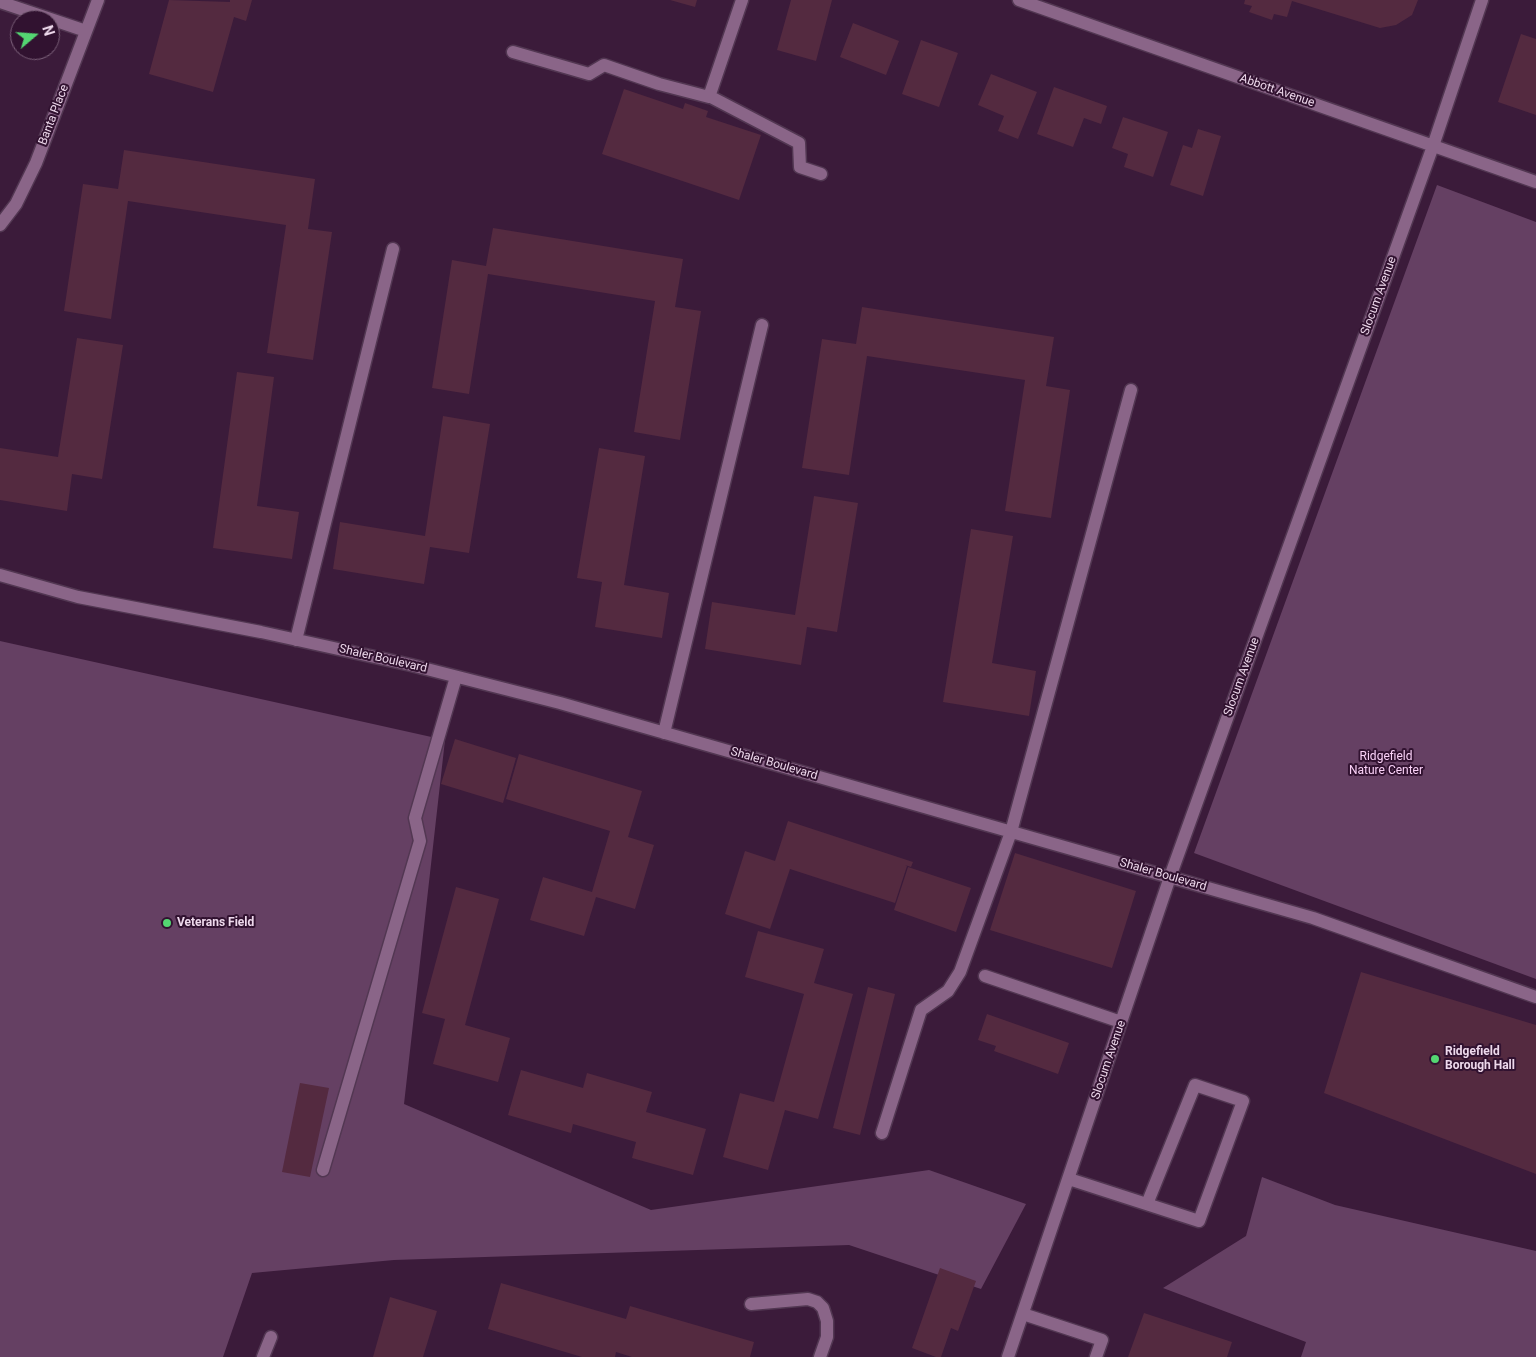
<!DOCTYPE html>
<html>
<head>
<meta charset="utf-8">
<style>
	body { margin:0 }
	#map { position:relative; width:1536px; height:1357px; overflow:hidden; background:#3b1b3a; font-family:Roboto,sans-serif }
	canvas { display:block }
	.north { position:absolute; left:10px; top:10px; width:50px; height:50px; box-sizing:border-box; background:#311230; border:1px solid #7d627b; border-radius:50%; rotate:72deg; font-size:14px; font-weight:700; line-height:20px; text-align:center; color:#eed9ec }
	.north::after { content:''; display:block; margin:auto; width:18px; height:22px; background:#54d672; clip-path:polygon(50% 0,100% 100%,50% 72%,0 100%) }
</style>
</head>
<body>
<div id="map">
<canvas width="1536" height="1357"></canvas>
<div class="north">N</div>
</div>
<script>
const context = document.querySelector('canvas').getContext('2d');
context.lineJoin = 'round';
function paint(path, color) {
  context.fillStyle = color;
  context.fill(path, 'evenodd');
}
function shape(rows) {
  const path = new Path2D();
  for (const r of rows) {
    path.moveTo(r[0], r[1]);
    for (let i = 2; i < r.length; i += 2) path.lineTo(r[i], r[i + 1]);
  }
  return path;
}
function trace(path, color, width, dash) {
  context.strokeStyle = color;
  context.lineWidth = width;
  context.lineCap = dash ? 'butt' : 'round';
  context.setLineDash(dash || []);
  context.stroke(path);
}
function label(font, color, halo, rows, align = 'center') {
  context.font = font + ' Roboto,sans-serif';
  context.lineWidth = 4;
  context.setLineDash([]);
  context.textBaseline = 'middle';
  context.strokeStyle = halo;
  context.fillStyle = color;
  for (const [text, x, y, turn = 0] of rows) {
    context.save();
    context.translate(x, y);
    context.rotate((+turn || 0) * Math.PI / 180);
    context.textAlign = isNaN(turn) ? turn : align;
    if (halo) context.strokeText(text, 0, 0);
    context.fillText(text, 0, 0);
    context.restore();
  }
}
const green = shape([
	[1437,185,1536,222,1536,979,1194,853],
	[0,641,445,740,404,1104,651,1210,929,1170,1026,1204,981,1289,849,1245,394,1260,252,1273,223,1357,0,1357],
	[1262,1177,1335,1205,1536,1251,1536,1357,1301,1357,1306,1342,1163,1288,1246,1236]
]);
const building = shape([
	[169,0,230,2,230,0,252,0,246,21,234,17,213,92,149,74],
	[670,0,697,0,695,7],
	[791,0,832,0,816,61,777,50],
	[1245,0,1418,0,1412,15,1396,25,1380,28,1292,1,1287,17,1274,14,1272,20,1249,12,1252,6,1244,4],
	[853,23,899,41,886,75,840,57],
	[1521,34,1536,39,1536,115,1498,102],
	[921,40,958,53,939,107,902,94],
	[991,74,1037,92,1018,139,998,131,1004,116,978,105],
	[1054,87,1107,106,1101,124,1084,118,1073,147,1037,134],
	[624,89,683,109,685,103,708,111,706,117,761,135,739,200,602,154],
	[1123,117,1168,132,1153,177,1124,167,1128,154,1112,148],
	[1198,129,1221,136,1203,196,1170,185,1183,145,1192,148],
	[124,150,315,179,308,229,332,232,313,360,267,353,286,225,128,201,111,319,64,311,83,184,118,189],
	[493,228,683,259,675,307,701,311,680,440,634,432,655,301,488,274,469,394,432,388,452,260,486,266],
	[862,307,1054,337,1046,386,1070,390,1051,518,1005,511,1025,380,867,356,849,475,802,468,822,339,856,344],
	[77,338,123,345,102,479,72,474,67,511,0,500,0,448,58,457],
	[237,372,274,377,257,506,299,512,292,559,213,548],
	[443,416,490,424,469,553,430,547,424,584,333,569,340,522,425,536],
	[599,448,645,456,624,585,669,593,662,638,595,627,602,582,577,578],
	[814,496,858,503,837,632,807,627,801,665,705,649,712,602,795,615],
	[971,529,1013,536,992,663,1036,671,1029,716,943,702],
	[455,739,516,758,503,803,441,784],
	[519,754,642,791,628,837,654,845,635,909,596,897,584,936,530,920,543,877,592,892,610,831,506,799],
	[788,821,913,862,911,867,905,865,907,866,895,903,790,869,770,929,725,914,745,851,775,861],
	[1015,853,1136,891,1112,968,990,930],
	[908,867,971,888,956,932,894,910],
	[456,887,499,899,465,1025,510,1038,498,1082,433,1064,445,1019,422,1013],
	[758,931,824,949,814,983,853,994,818,1119,785,1110,768,1170,723,1157,740,1093,774,1102,804,994,745,977],
	[1361,972,1536,1025,1536,1174,1324,1093],
	[868,987,895,994,860,1135,833,1128],
	[987,1014,1069,1043,1058,1074,994,1051,996,1046,978,1040],
	[521,1070,583,1088,587,1073,652,1092,646,1112,706,1129,693,1175,632,1158,636,1142,573,1124,571,1133,508,1115],
	[300,1083,329,1088,310,1177,282,1172],
	[940,1268,976,1281,958,1331,951,1328,941,1357,936,1357,912,1348],
	[501,1283,626,1319,630,1306,754,1342,750,1357,632,1357,616,1352,615,1357,582,1357,488,1329],
	[390,1297,437,1311,423,1357,373,1357],
	[1144,1313,1232,1342,1227,1357,1128,1357]
]);
const minor = shape([
	[1019,0,1536,182],
	[0,2,86,31],
	[513,52,589,74,604,65,659,84,709,97,742,0],
	[709,96,799,143,800,167,821,174],
	[0,225,16,204,36,163,98,0],
	[0,575,78,597,261,632,411,665,560,703,1313,918,1536,997],
	[296,640,393,249],
	[664,733,762,325],
	[985,976,1121,1022],
	[882,1133,921,1010,948,991,960,972,1011,832,1131,390],
	[323,1170,420,841,415,818,456,677],
	[1069,1179,1199,1221,1243,1101,1195,1085,1147,1204],
	[751,1304,808,1299,817,1302,823,1308,827,1321,827,1337,820,1357],
	[1023,1314,1102,1340,1096,1357],
	[263,1357,271,1337],
	[1008,1357,1170,877,1433,146,1482,0]
]);
const markers = [
	[167,923,5,"#54d672"],
	[1435,1059,5,"#54d672"]
];
const streetNames = [
	["Abbott Avenue",1277,91,19],
	["Banta Place",54,115,-69],
	["Slocum Avenue",1379,296,-70],
	["Shaler Boulevard",383,659,13],
	["Slocum Avenue",1242,677,-70],
	["Shaler Boulevard",774,764,16],
	["Shaler Boulevard",1163,875,16],
	["Slocum Avenue",1109,1060,-71]
];
const parkNames = [
	["Ridgefield",1386,757],
	["Nature Center",1386,771]
];
const poiNames = [
	["Veterans Field",177,923],
	["Ridgefield",1445,1052],
	["Borough Hall",1445,1066]
];
paint(green, '#654063');
paint(building, '#542a40');
trace(minor, '#523752', 15);
trace(minor, '#8a6588', 12);
for (const [x, y, r, color] of markers) {
  const dot = new Path2D();
  dot.arc(x, y, r, 0, 2 * Math.PI);
  context.fillStyle = color;
  context.fill(dot);
  trace(dot, '#311230', 2);
}
label('12px', '#eed9ec', '#311230', streetNames);
label('12px', '#fbd2f8', '#311230', parkNames);
label('bold 12px', '#eed9ec', '#311230', poiNames, 'left');
</script>
</body>
</html>
